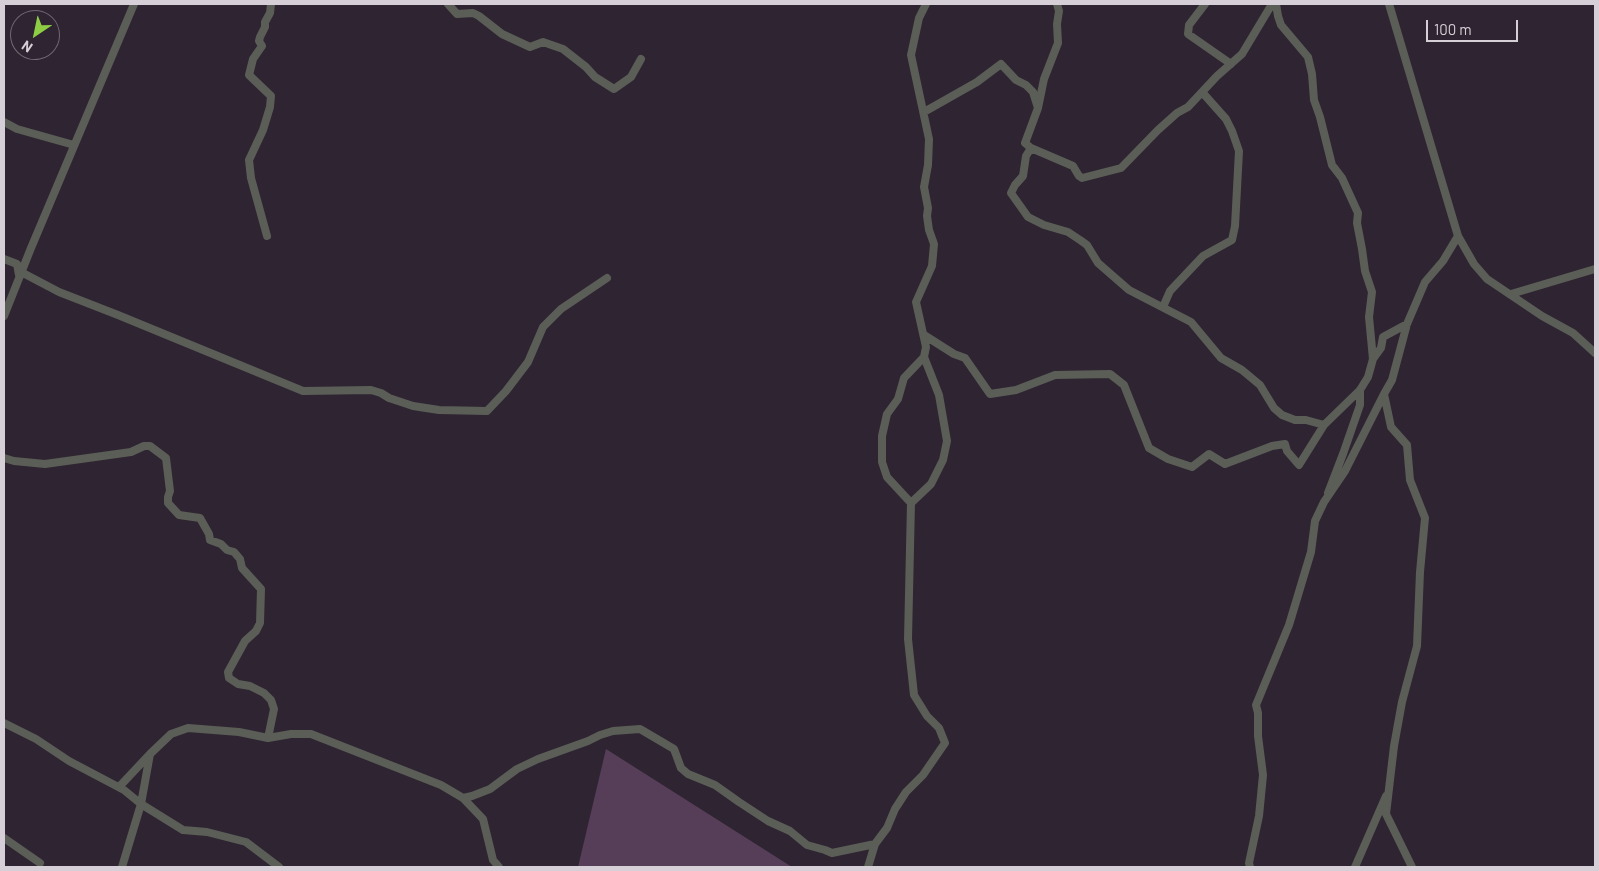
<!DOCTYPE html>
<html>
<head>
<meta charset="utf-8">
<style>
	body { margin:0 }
	#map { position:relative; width:1599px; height:871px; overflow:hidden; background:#2f2431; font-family:Barlow,sans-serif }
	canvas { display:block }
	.frame { position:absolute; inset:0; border:5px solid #d7cfd8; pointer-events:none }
	.north { position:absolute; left:10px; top:10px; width:50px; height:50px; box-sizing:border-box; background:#2f2431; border:1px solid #726874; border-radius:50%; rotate:214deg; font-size:14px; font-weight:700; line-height:20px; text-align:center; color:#d7cfd8 }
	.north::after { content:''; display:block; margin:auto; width:18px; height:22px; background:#8dce44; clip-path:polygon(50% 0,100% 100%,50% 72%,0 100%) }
	.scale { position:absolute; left:1426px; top:20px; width:92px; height:22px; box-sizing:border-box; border:2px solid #d7cfd8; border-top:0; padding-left:6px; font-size:15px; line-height:18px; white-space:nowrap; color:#d7cfd8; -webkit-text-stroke:4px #2f2431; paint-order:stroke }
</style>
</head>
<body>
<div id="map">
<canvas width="1599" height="871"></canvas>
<div class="frame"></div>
<div class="north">N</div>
<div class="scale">100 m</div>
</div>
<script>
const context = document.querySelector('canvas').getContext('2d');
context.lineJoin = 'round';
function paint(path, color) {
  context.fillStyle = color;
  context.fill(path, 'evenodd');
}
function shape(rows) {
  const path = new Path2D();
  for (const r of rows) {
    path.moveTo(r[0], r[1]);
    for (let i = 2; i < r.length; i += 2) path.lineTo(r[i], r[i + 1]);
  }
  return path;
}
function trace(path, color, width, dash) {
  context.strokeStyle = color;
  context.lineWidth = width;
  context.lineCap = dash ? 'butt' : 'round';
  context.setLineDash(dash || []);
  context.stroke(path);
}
const green = shape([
	[606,749,792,867,578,867]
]);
const minor = shape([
	[448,4,457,14,473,13,479,16,502,34,530,47,543,42,563,49,586,67,595,77,614,89,631,77,641,59],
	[1205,4,1189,25,1188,34,1231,64],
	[1389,4,1458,236,1474,264,1487,279,1542,316,1573,333,1595,353],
	[1038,108,1044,79,1058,43,1057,24,1059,11,1057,4],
	[924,112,977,82,1001,64,1016,80,1026,85,1033,92,1038,108,1025,143,1031,148,1073,166,1079,176,1082,178,1121,168,1158,130,1177,113,1188,107,1217,76,1242,54,1272,4],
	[4,122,17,129,74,145],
	[1031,148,1026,156,1023,176,1015,185,1011,193,1028,217,1044,225,1068,232,1080,240,1087,245,1098,263,1129,290,1191,322,1221,358,1242,370,1260,385,1274,408,1282,415,1295,420,1306,420,1324,425],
	[267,236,251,178,249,160,263,130,270,107,271,96,249,75,253,59,262,46,259,41,260,37,265,27,265,22,270,13,271,4],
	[4,259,17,264,19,275],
	[21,272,59,292,118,315,303,391,371,390,381,393,389,398,413,406,439,410,487,411,506,391,528,362,543,327,561,309,607,278],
	[1511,294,1595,269],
	[1163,307,1170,291,1203,256,1232,240,1235,226,1239,151,1232,131,1226,119,1202,92],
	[4,316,31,248,134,4],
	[924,335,954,354,965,358,990,394,1016,390,1055,375,1110,374,1124,385,1149,448,1168,459,1192,467,1209,454,1225,464,1272,446,1285,444,1287,451,1299,465,1324,425,1360,390,1368,377,1373,359,1369,317,1372,292,1365,271,1362,249,1357,223,1358,213,1342,178,1332,165,1320,117,1314,100,1312,74,1308,57,1281,25,1278,16,1276,4],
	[1373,359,1381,348,1383,337,1407,324],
	[4,458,14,461,45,464,131,452,144,446,150,446,166,458,170,491,168,497,168,503,179,515,200,518,209,534,210,540,221,544,227,550,234,552,240,559,242,568,261,589,260,623,256,631,245,641,228,672,229,678,238,684,250,686,264,693,271,700,274,709,268,738],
	[1328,493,1343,454,1360,405,1360,390],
	[911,503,887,477,882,462,882,436,887,414,898,399,904,378,924,357],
	[4,723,36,739,69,761,124,790,141,804,183,830,207,832,246,842,279,867],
	[119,787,150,754],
	[463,798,483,819,493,860,499,867],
	[4,838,40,863],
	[122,867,141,804,150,754,171,734,188,728,239,732,268,738,291,734,311,734,441,785,463,798,472,796,490,789,517,769,538,759,588,741,600,735,613,731,640,729,674,749,681,768,688,774,715,785,739,802,768,821,790,831,807,845,825,850,832,853,875,844],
	[868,867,875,844,887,828,895,809,906,792,923,775,945,743,939,728,927,716,914,695,908,639,911,503,931,484,943,460,947,441,939,395,924,357,926,347,916,302,932,266,934,244,929,230,927,216,928,208,924,187,928,165,929,139,911,55,919,18,926,4],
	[1250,867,1249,863,1259,816,1263,775,1258,736,1258,713,1256,705,1289,625,1311,552,1315,521,1324,502,1345,471,1384,394],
	[1355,867,1386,796],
	[1412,867,1386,814,1394,746,1402,702,1417,646,1420,572,1425,518,1410,480,1407,445,1391,427,1384,394,1392,380,1407,324,1425,282,1443,261,1458,236]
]);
paint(green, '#563e59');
trace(minor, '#5a5e57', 8);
</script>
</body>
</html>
